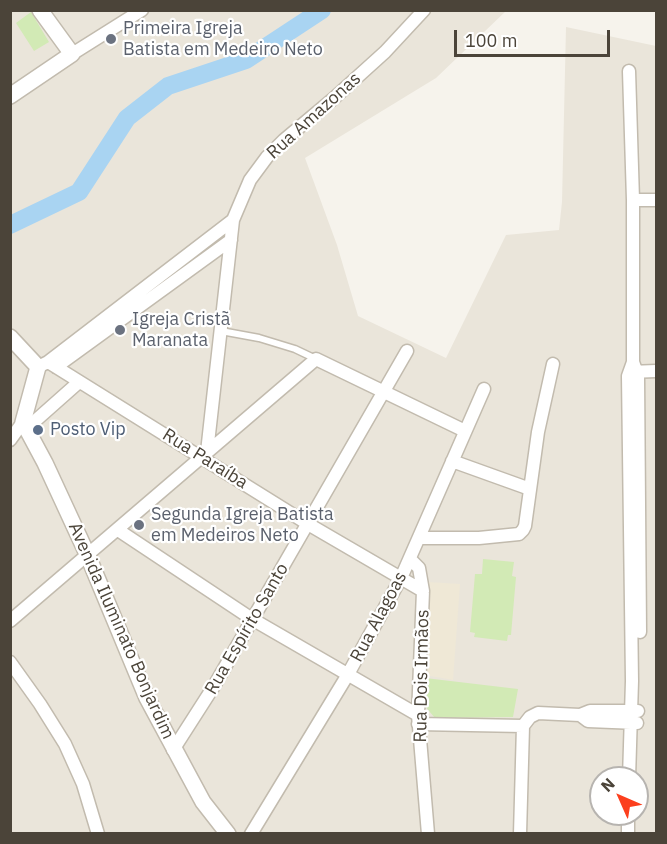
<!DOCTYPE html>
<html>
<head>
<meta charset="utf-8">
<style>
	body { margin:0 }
	#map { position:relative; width:667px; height:844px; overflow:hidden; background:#f6f3ec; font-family:"IBM Plex Sans",sans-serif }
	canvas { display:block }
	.frame { position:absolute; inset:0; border:12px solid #4b4439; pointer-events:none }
	.north { position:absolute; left:589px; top:766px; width:60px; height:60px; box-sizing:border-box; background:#fff; border:2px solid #b7b4b0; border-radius:50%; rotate:315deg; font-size:16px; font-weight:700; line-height:24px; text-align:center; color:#4b4439 }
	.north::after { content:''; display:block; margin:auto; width:21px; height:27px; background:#fc3f1d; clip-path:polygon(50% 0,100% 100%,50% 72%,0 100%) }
	.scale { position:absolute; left:454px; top:30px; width:156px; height:27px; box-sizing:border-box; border:3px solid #4b4439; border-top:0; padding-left:8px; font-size:18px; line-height:21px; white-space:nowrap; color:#4b4439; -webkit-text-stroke:4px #fff; paint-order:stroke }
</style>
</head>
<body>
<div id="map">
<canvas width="667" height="844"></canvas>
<div class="frame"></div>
<div class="north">N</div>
<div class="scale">100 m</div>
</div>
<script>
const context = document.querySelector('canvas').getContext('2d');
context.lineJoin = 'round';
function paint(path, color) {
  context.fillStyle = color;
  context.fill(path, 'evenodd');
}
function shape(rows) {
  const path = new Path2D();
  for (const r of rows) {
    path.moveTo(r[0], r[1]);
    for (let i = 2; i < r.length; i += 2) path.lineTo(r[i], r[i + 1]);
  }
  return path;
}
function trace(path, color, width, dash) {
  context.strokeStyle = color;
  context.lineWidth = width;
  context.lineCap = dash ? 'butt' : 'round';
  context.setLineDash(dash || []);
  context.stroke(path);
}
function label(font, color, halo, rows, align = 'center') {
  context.font = font + ' "IBM Plex Sans",sans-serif';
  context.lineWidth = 4.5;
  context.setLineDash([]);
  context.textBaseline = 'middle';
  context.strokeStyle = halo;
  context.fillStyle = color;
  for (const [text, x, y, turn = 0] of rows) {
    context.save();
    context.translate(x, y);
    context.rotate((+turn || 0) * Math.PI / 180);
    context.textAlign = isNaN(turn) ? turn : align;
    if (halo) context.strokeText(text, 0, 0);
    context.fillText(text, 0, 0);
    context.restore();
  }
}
const residential = shape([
	[10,11,506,11,436,78,305,158,337,245,358,316,446,358,506,235,559,230,562,202,566,27,656,46,656,833,11,833],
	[601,778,637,778,637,814,601,814]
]);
const education = shape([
	[428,582,460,584,453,680,425,675]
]);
const green = shape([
	[31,12,49,42,34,51,16,23],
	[483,559,514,562,512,576,516,577,511,635,508,635,507,641,474,637,475,633,470,632,475,574,482,574],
	[425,678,518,689,513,717,435,718,424,705]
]);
const river = shape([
	[10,225,79,192,127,118,168,86,246,60,322,10]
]);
const service = shape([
	[221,331,259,338,295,349,316,359]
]);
const minor = shape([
	[72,54,142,10],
	[633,200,656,200],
	[48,362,233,220],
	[633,362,638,376,640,632],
	[38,367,48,362,308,524,423,591],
	[56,367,231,240],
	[630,372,656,371],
	[26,429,79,382],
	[10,440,23,422],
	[207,452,233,220,250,180,267,157,284,140,333,99,385,52,424,10],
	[452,461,530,489],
	[118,530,252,619,418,715],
	[419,538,479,538,519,534,523,530,525,526,538,432,553,364],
	[410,559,419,568,423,591,418,715,428,834],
	[10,621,316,359,465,431],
	[10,662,40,704,65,744,83,784,98,834],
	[580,715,588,721,637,723],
	[418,724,523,726],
	[523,726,530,717,538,713,580,715,590,711,638,711],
	[173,750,214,686,407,351],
	[629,778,632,681,628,376,633,362,633,200,629,71],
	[251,834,347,676,401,578,484,389],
	[520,834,523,726],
	[628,834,628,814]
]);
const tertiary = shape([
	[10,96,72,54,40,10],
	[10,337,38,367,23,422,45,463,88,556,147,698,203,802,228,834]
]);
const markers = [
	[111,39,6,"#6b7280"],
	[120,330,6,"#6b7280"],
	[38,430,6,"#5c6f8a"],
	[139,525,6,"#6b7280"]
];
const worshipNames = [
	["Primeira Igreja",123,29],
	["Batista em Medeiro Neto",123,50],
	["Igreja Cristã",132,320],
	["Maranata",132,341],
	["Segunda Igreja Batista",151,515],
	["em Medeiros Neto",151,536]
];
const streetNames = [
	["Rua Amazonas",314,116,-42],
	["Rua Paraíba",205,459,32],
	["Rua Alagoas",379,617,-62],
	["Rua Espírito Santo",247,629,-60],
	["Avenida Iluminato Bonjardim",121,631,66],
	["Rua Dois Irmãos",422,676,-89]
];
const serviceNames = [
	["Posto Vip",50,430]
];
paint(residential, '#eae5da');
paint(education, '#efe8d6');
paint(green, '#d2eab5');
trace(river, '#a9d4f2', 18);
trace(service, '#c2bbae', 9);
trace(minor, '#c2bbae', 15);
trace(tertiary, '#c2bbae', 18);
trace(service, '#fff', 6);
trace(minor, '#fff', 12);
trace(tertiary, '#fff', 15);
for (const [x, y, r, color] of markers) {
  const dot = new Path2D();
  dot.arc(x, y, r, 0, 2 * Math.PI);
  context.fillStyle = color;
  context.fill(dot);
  trace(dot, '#fff', 2);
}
label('18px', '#5b616d', '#fff', worshipNames, 'left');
label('18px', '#4b4439', '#fff', streetNames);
label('18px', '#4e5e75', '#fff', serviceNames, 'left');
</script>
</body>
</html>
